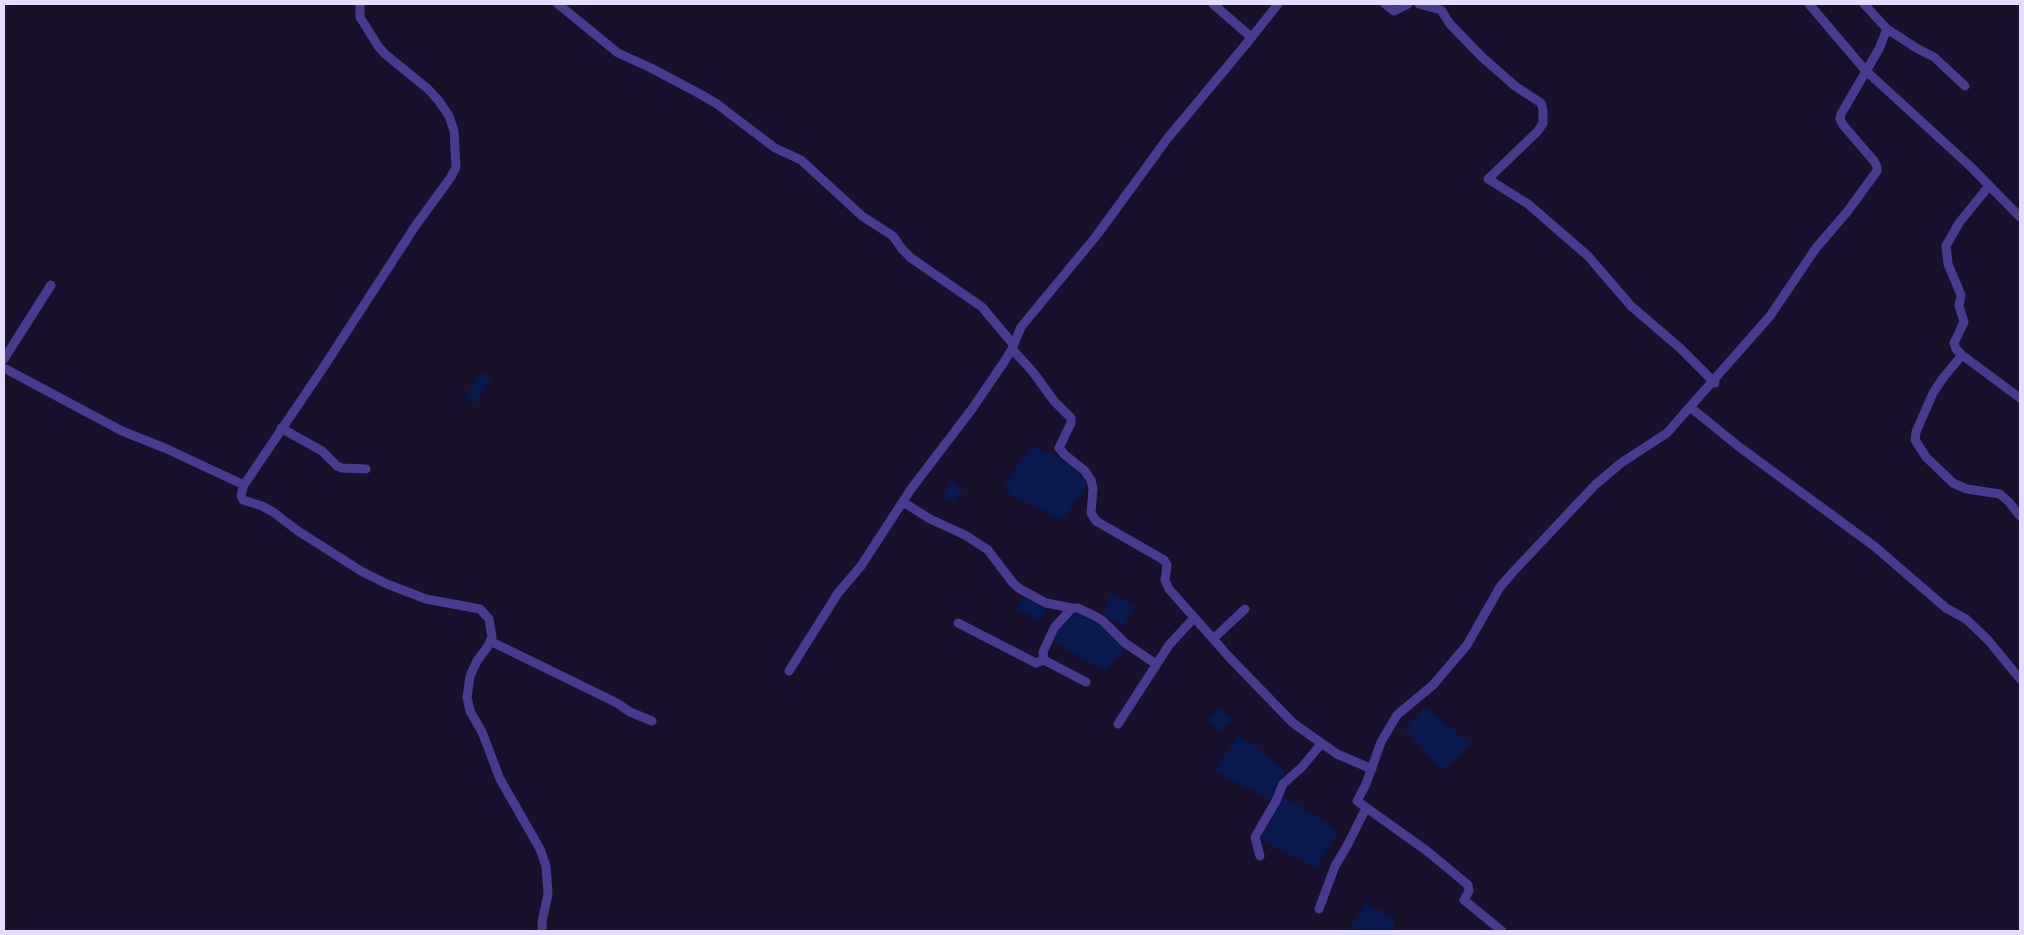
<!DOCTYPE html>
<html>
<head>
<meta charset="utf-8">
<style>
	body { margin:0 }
	#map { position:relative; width:2024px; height:935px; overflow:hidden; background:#19102c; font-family:Manrope,sans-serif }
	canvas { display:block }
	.frame { position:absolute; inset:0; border:5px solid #e4dbff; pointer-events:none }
</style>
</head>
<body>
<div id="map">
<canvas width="2024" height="935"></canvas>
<div class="frame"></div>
</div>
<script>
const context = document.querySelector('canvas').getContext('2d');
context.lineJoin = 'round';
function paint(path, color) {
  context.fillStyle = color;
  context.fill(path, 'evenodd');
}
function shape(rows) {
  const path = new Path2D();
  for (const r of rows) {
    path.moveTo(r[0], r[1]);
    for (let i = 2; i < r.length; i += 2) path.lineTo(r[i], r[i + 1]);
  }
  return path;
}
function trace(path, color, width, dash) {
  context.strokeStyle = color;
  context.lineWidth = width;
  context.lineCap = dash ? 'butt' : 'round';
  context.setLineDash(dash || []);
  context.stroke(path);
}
const water = shape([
	[482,372,492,379,474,404,464,398],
	[1031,445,1061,459,1080,472,1087,481,1083,495,1077,499,1063,520,1011,495,1004,485],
	[951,481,963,490,955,505,943,497],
	[1024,593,1048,608,1040,622,1016,608],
	[1112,593,1135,608,1123,626,1103,615],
	[1075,610,1101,622,1125,645,1122,655,1116,658,1106,671,1056,644,1055,640,1056,632],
	[1218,706,1233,720,1219,733,1207,721],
	[1426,707,1470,744,1444,771,1404,729],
	[1238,735,1272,759,1283,768,1284,776,1270,800,1214,771],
	[1283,796,1334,828,1336,836,1316,868,1260,839],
	[1366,903,1393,917,1395,924,1391,931,1348,931]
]);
const street = shape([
	[360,4,360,17,378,46,385,54,428,89,439,101,449,116,454,131,456,167,451,177,416,225,323,368,244,485,241,495,243,500,262,506,273,512,298,531,361,571,387,584,426,599,480,609,489,619,492,637,488,646,477,661,470,676,467,697,470,711,482,732,500,779,540,849,546,866,548,894,542,922,542,931],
	[558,4,618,53,651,68,700,94,717,104,775,148,801,160,862,216,893,236,902,249,911,258,982,307,1013,344],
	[1213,4,1251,37],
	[1385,4,1394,11,1408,4],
	[1419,4,1441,10,1450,24,1482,57,1515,86,1541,103,1543,110,1543,123,1538,131,1488,179,1528,204,1588,256,1631,306,1680,348,1715,383],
	[1809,4,1865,70,1970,166,2020,217],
	[1864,4,1887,29,1918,49,1934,57,1965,86],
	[1989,186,1959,223,1946,246,1948,264,1961,295,1959,306,1964,322,1954,343,1956,349,1962,355,2020,398],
	[1012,349,1033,372,1054,401,1071,418,1071,423,1059,448,1065,455,1085,471,1091,480,1093,489,1091,513,1096,521,1164,560,1167,565,1165,580,1169,589,1230,658,1293,723,1337,754,1372,769],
	[1962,355,1943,378,1933,393,1916,432,1915,440,1926,457,1953,483,1967,489,2000,494,2009,502,2020,516],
	[4,359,51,285],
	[4,368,122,431,167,449,244,485],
	[1690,407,1738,446,1874,546,1946,608,1966,619,1988,640,2020,679],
	[281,428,322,451,337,466,342,468,366,469],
	[903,502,930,519,965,535,988,550,1013,583,1020,589,1046,603,1072,608,1078,608,1095,616,1103,621,1125,643,1156,664],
	[958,623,1036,663,1044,660,1086,682],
	[1213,639,1245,609],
	[490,641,617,703,630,712,652,721],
	[1044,660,1043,652,1054,628,1072,608],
	[789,671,838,593,861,566,911,489,972,409,1004,362,1012,349,1021,327,1097,235,1167,139,1247,43,1278,4],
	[1118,724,1169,645,1194,618],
	[1260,856,1255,837,1276,801,1283,784,1302,767,1321,744],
	[1319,909,1335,866,1347,846,1366,808],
	[1502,931,1464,900,1469,891,1468,885,1427,851,1357,801,1366,784,1381,742,1397,715,1433,685,1467,645,1500,587,1513,572,1595,485,1621,463,1667,433,1770,316,1816,248,1847,212,1877,171,1877,167,1874,161,1843,125,1840,119,1841,114,1879,49,1887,29]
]);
paint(water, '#09194c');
trace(street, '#483a8c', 9);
</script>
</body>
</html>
